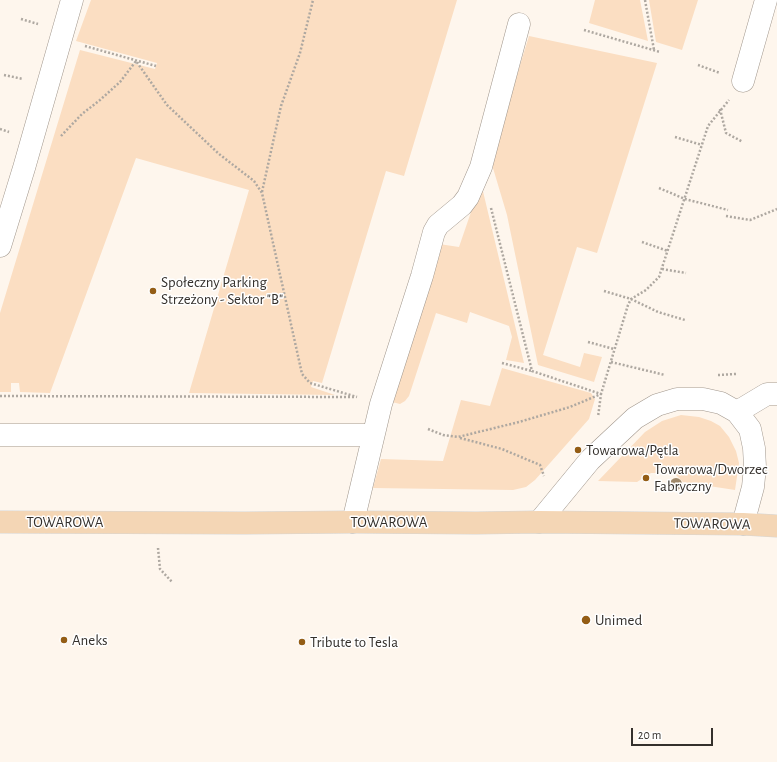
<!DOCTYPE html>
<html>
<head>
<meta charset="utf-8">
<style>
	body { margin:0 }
	#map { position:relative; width:777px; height:762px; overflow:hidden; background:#fef6ed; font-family:"Alegreya Sans",sans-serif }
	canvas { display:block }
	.scale { position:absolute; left:631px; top:728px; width:82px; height:18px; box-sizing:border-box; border:2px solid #34302c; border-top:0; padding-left:5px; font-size:12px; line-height:14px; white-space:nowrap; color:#34302c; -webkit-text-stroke:3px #fff; paint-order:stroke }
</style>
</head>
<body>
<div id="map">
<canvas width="777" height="762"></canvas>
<div class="scale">20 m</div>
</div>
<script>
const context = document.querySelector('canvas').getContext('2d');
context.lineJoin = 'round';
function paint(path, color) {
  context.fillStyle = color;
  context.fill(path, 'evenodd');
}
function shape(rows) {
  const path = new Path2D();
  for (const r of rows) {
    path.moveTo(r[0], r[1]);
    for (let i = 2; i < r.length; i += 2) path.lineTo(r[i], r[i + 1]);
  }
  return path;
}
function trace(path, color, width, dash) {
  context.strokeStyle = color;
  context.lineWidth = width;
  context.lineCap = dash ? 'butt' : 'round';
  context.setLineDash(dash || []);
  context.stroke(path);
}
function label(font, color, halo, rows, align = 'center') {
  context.font = font + ' "Alegreya Sans",sans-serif';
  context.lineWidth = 3;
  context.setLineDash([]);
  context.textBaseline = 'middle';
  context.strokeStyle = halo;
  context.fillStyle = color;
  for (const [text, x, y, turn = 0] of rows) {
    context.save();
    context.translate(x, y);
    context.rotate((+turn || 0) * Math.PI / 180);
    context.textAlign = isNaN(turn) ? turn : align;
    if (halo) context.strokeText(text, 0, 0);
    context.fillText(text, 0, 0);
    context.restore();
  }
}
const green = shape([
	[91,0,457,0,404,176,386,171,322,383,313,381,311,387,335,395,189,393,249,190,136,158,50,393,20,392,19,383,11,383,11,392,0,392,0,313,80,50,155,69,157,63,76,41],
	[595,0,640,0,648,41,589,23],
	[649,0,698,0,682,50,656,42],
	[529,36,657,63,597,253,577,247,543,355,580,367,584,353,602,357,594,382,538,365,507,215,490,158,501,127],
	[481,183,524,363,506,360,512,337,509,326,470,312,467,323,436,313,409,396,405,401,400,404,392,402,439,244,459,247],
	[502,368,591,393,595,399,589,419,535,480,526,487,513,490,373,488,381,459,443,461,461,400,490,406],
	[681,415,699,417,711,421,720,426,729,437,736,451,739,463,735,490,683,482,674,473,651,473,637,482,598,481,645,432,662,421]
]);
const path = shape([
	[645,0,654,50],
	[21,19,38,24],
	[584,30,660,52],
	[85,46,156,66],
	[698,65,720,73],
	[4,75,23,79],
	[720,109,726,133,743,142],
	[0,129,9,132],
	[61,136,82,114,100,100,120,82,136,61,167,105,219,154,254,181,262,193,302,374,310,383,357,397],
	[675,137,702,145],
	[659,188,685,199,728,210],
	[262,192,281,106,300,53,313,0],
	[491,208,532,371,601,394,598,417],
	[726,216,750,220,777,209],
	[642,242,668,251],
	[662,269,686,273],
	[604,291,631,299,658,312,685,320],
	[588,342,614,349],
	[611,362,665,375],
	[502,363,532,371],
	[718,375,736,374],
	[0,396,354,397],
	[428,429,443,435,458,437,519,422,570,407,601,394,628,305,631,299,646,290,659,277,708,126,729,100],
	[460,438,502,449,540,465,544,476],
	[158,548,160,569,172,582]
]);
const minor = shape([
	[743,81,766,0],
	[0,246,24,168,72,0],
	[737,412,767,394,777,394],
	[0,435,373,435],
	[353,522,381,404,422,276,434,232,438,225,462,205,468,197,481,167,519,24],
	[539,522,590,460,635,418,657,405,677,399,703,399,721,403,737,412,750,429,754,448,755,467,753,487,743,524]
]);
const major = shape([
	[0,522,245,523,353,522,476,523,539,522,743,524,777,526]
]);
const trees = [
	[676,484]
];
const markers = [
	[153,291,4,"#945d15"],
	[578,450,4,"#945d15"],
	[646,478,4,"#945d15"],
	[586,620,5,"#945d15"],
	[64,640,4,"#945d15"],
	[302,642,4,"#945d15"]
];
const poiNames = [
	["Społeczny Parking",161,282],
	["Strzeżony - Sektor \"B\"",161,299],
	["Towarowa/Pętla",586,450],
	["Towarowa/Dworzec",654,469],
	["Fabryczny",654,486],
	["Unimed",595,620],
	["Aneks",72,640],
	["Tribute to Tesla",310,642]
];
const streetNames = [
	["TOWAROWA",65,522],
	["TOWAROWA",389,522],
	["TOWAROWA",712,524,1]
];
paint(green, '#fbdec2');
trace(minor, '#a1978d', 23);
trace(major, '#d6d6d5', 23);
trace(path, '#aea8a1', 2.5, [2, 2]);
trace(minor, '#fff', 22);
trace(major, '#f4d6b5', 22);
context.fillStyle = '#a0896b';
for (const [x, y] of trees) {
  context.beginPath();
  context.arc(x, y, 6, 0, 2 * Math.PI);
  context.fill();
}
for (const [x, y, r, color] of markers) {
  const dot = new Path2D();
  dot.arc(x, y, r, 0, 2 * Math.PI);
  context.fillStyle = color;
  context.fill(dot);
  trace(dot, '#fff', 1.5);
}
label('15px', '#34302c', '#fff', poiNames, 'left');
label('15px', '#34302c', '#fff', streetNames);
</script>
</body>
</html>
